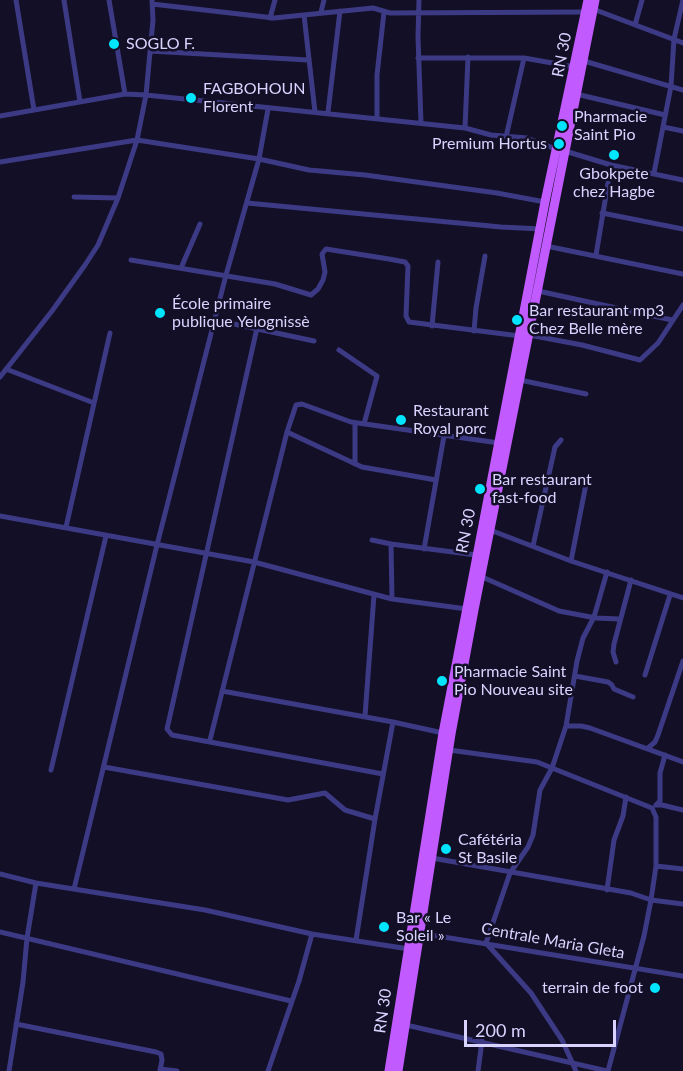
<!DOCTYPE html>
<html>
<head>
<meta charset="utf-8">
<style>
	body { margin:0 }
	#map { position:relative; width:683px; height:1071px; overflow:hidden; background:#130f26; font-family:Lato,sans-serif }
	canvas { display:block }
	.scale { position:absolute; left:464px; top:1020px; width:152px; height:27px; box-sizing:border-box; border:3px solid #d9d4ff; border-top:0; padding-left:8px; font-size:18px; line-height:21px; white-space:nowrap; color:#d9d4ff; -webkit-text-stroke:4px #130f26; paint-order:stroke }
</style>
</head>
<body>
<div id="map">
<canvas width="683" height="1071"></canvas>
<div class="scale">200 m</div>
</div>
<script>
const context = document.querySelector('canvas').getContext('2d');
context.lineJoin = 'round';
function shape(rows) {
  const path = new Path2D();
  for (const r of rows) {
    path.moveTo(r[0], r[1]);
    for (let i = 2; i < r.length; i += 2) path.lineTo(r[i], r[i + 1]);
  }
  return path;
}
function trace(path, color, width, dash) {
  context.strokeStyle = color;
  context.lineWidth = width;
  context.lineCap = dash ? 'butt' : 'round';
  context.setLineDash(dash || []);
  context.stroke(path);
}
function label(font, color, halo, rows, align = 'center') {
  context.font = font + ' Lato,sans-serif';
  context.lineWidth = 5;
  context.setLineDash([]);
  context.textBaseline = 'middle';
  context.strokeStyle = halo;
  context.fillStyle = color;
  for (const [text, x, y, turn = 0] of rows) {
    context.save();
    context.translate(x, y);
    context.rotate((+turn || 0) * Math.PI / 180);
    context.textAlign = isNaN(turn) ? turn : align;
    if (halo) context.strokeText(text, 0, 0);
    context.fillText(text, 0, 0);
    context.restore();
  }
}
const street = shape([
	[16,0,34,110],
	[64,0,80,102],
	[109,0,125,94],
	[419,0,418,37,421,123],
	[152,4,274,18,373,8,390,13,585,12],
	[593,9,683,43],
	[321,12,324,0],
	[304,15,315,112],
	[270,18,275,0],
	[635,25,642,0],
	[150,51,308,60],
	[418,58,524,58,575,67],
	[584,61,683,90],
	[576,94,665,115],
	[328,112,340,11],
	[0,116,125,94,146,95,465,128,491,135,527,138,556,149],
	[377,118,377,75,384,12],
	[663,127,683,131],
	[465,128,468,57],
	[506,137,524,58],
	[565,151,611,165,683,180],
	[0,162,137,140,259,159,309,170,365,175,497,193,545,202],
	[654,173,671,86,674,39,683,0],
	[74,197,118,198],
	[247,203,501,227,541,229],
	[602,213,683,229],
	[546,246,683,274],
	[596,255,611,165],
	[131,260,275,284,311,295,318,289,323,280,325,272,322,254,326,249,389,259,405,262,408,266,406,316,409,322,520,336],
	[181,268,200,224],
	[538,291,672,320],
	[215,320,314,341],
	[432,326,438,262],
	[257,328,167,729,172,735,383,774],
	[474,331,476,308,485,256],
	[529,335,582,345,640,360,658,343,683,305],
	[339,350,377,376,364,424],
	[6,369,94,403],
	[0,377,52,311,85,265,98,245,118,198,137,140,146,95,153,20,152,0],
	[520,380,586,394],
	[355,423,355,464],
	[287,432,362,467,436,480],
	[0,516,254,562,392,599,467,609],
	[66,527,110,333],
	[490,530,571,561,683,598],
	[372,540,391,544],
	[533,546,555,447,561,440],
	[424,549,444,436],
	[571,561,586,484],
	[480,576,559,611,596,618,619,619],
	[392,599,391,544,476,555],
	[616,662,613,652,614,644,631,580],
	[645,675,670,595],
	[575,676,608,682,612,685,614,689,633,697],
	[222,691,393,722,443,733],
	[365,716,374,595],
	[566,726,581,726,590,728,683,762],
	[210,740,287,432,296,405,302,404,351,422,499,443],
	[648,748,655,742,658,735,683,661],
	[449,750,537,762,652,808,656,817,656,866,651,900,644,936,608,1071],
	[104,767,288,800,325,793,345,810,375,819],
	[51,770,106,536],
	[656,805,660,801,660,773,665,755],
	[656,805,662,805,683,810],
	[432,858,631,893,651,900,683,904],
	[656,866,683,869],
	[0,874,36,883,205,910,312,934,409,949],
	[74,889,157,545,226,275,259,159,268,109],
	[607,890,614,840,623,816,626,797],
	[0,932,291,1001],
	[419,933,683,976],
	[356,940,375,819,393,722],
	[16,1024,156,1052,161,1054,162,1060,160,1071],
	[406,1025,607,1071],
	[160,1069,177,1071],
	[9,1071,23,982,27,938,36,883],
	[268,1071,299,981,312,934],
	[478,1071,482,1041],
	[576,1071,562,1040,531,993,486,943,510,873,528,847,533,835,540,790,552,768,566,726,577,661,583,638,594,617,607,572]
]);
const primary = shape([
	[389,1071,443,733,545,202,588,0],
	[398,1071,451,734,474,610,595,0]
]);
const markers = [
	[114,44,6,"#00e5ff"],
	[191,98,6,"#00e5ff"],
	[562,126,6,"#00e5ff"],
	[559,144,6,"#00e5ff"],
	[614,155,6,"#00e5ff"],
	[160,313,6,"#00e5ff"],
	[517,320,6,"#00e5ff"],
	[401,420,6,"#00e5ff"],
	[480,489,6,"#00e5ff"],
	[442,681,6,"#00e5ff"],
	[446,849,6,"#00e5ff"],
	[384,927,6,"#00e5ff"],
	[655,988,6,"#00e5ff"]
];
const poiNames = [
	["SOGLO F.",126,44],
	["FAGBOHOUN",203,89],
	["Florent",203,107],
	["Pharmacie",574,117],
	["Saint Pio",574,135],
	["Premium Hortus",547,144,"right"],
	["Gbokpete",614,174,"center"],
	["chez Hagbe",614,192,"center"],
	["École primaire",172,304],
	["publique Yelognissè",172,322],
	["Bar restaurant mp3",529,311],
	["Chez Belle mère",529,329],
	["Restaurant",413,411],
	["Royal porc",413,429],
	["Bar restaurant",492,480],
	["fast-food",492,498],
	["Pharmacie Saint",454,672],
	["Pio Nouveau site",454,690],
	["Cafétéria",458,840],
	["St Basile",458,858],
	["Bar « Le",396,918],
	["Soleil »",396,936],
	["terrain de foot",643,988,"right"]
];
const streetNames = [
	["RN 30",562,55,-79],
	["RN 30",466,531,-79],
	["Centrale Maria Gleta",553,941,10],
	["RN 30",383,1011,-82]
];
trace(street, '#3d3a85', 5);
trace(primary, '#c25bff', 9);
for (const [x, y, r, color] of markers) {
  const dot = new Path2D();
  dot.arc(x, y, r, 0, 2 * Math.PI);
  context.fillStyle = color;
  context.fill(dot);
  trace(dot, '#130f26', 2);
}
label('16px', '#d9d4ff', '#130f26', poiNames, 'left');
label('16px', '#d9d4ff', '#130f26', streetNames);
</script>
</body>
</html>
